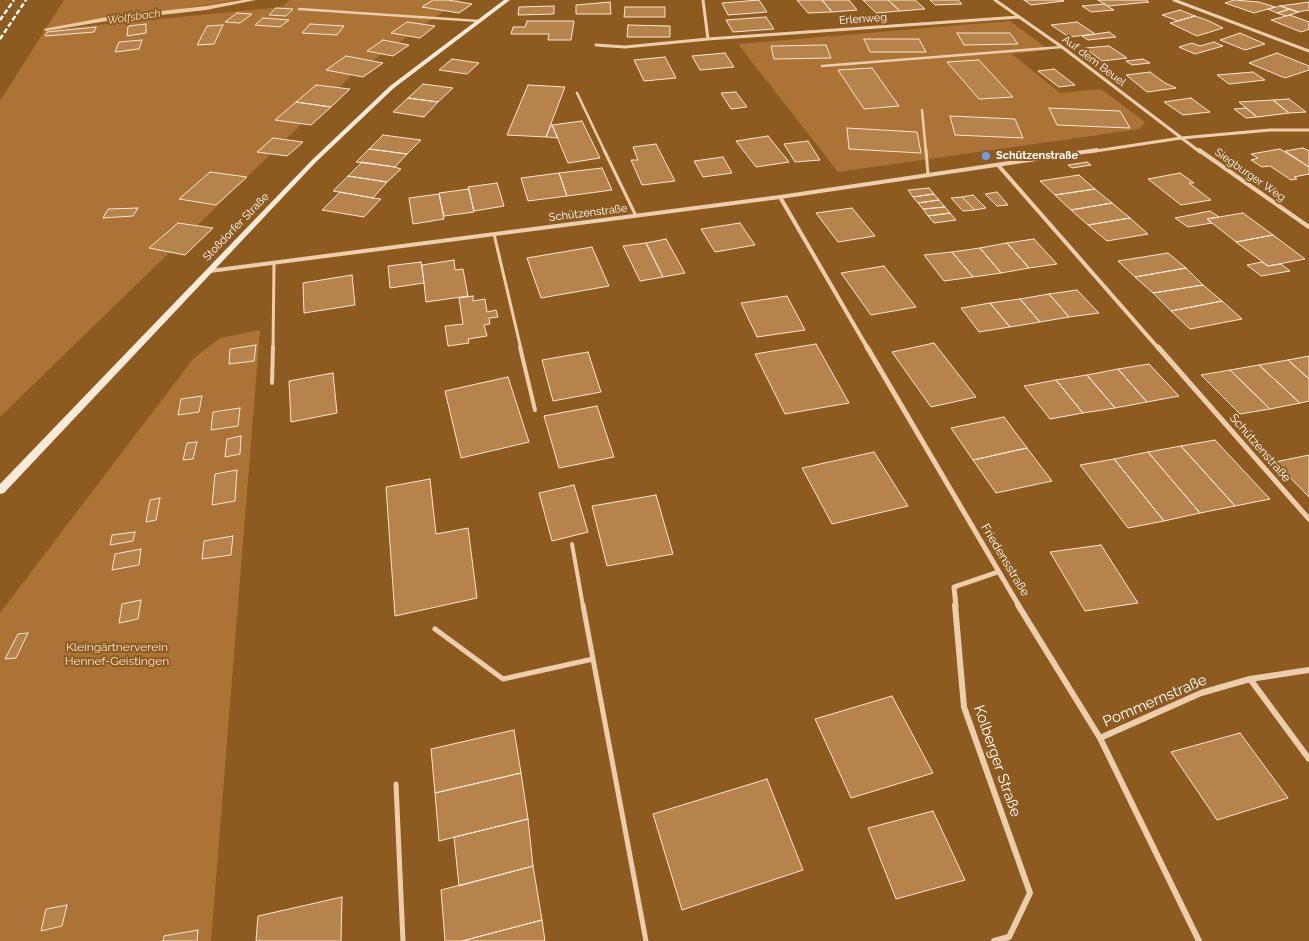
<!DOCTYPE html>
<html>
<head>
<meta charset="utf-8">
<style>
	body { margin:0 }
	canvas { display:block; background:#8d5a20 }
</style>
</head>
<body>
<canvas width="1309" height="941"></canvas>
<script>
const context = document.querySelector('canvas').getContext('2d');
context.lineJoin = 'round';
function paint(path, color) {
  context.fillStyle = color;
  context.fill(path, 'evenodd');
}
function shape(rows) {
  const path = new Path2D();
  for (const r of rows) {
    path.moveTo(r[0], r[1]);
    for (let i = 2; i < r.length; i += 2) path.lineTo(r[i], r[i + 1]);
  }
  return path;
}
function trace(path, color, width, dash) {
  context.strokeStyle = color;
  context.lineWidth = width;
  context.lineCap = dash ? 'butt' : 'round';
  context.setLineDash(dash || []);
  context.stroke(path);
}
function label(font, color, halo, rows, align = 'center') {
  context.font = font + ' Raleway,sans-serif';
  context.lineWidth = 4;
  context.setLineDash([]);
  context.textBaseline = 'middle';
  context.strokeStyle = halo;
  context.fillStyle = color;
  for (const [text, x, y, turn = 0] of rows) {
    context.save();
    context.translate(x, y);
    context.rotate((+turn || 0) * Math.PI / 180);
    context.textAlign = isNaN(turn) ? turn : align;
    if (halo) context.strokeText(text, 0, 0);
    context.fillText(text, 0, 0);
    context.restore();
  }
}
const green = shape([
	[64,0,237,0,57,29,282,7,290,0,460,0,352,75,0,417,0,101],
	[1010,21,1049,50,1012,54,1060,93,1101,89,1145,122,1140,129,838,172,738,44],
	[260,330,211,941,0,941,0,613,193,359,220,338]
]);
const stream = shape([
	[243,0,256,0,206,10,107,21,46,31,43,29,107,17,206,6,243,0]
]);
const building = shape([
	[433,0,448,0,472,4,459,13,422,7,433,0],
	[759,0,767,12,728,15,722,3,759,0],
	[797,0,822,0,832,12,808,13,797,0],
	[822,0,849,0,857,10,832,12,822,0],
	[863,0,888,0,900,11,876,13,863,0],
	[888,0,915,0,925,9,900,11,888,0],
	[930,0,958,0,962,4,935,5,930,0],
	[1024,0,1062,0,1064,1,1031,5,1024,0],
	[1098,0,1146,0,1149,2,1108,6,1098,0],
	[1234,0,1259,2,1275,7,1254,13,1225,3,1234,0],
	[610,2,611,14,576,14,576,5,610,2],
	[1309,2,1309,10,1297,12,1280,6,1309,2],
	[1104,4,1114,10,1091,12,1082,6,1104,4],
	[554,6,554,14,518,15,519,7,554,6],
	[1280,6,1290,9,1277,13,1268,9,1280,6],
	[625,7,665,7,665,17,624,17,625,7],
	[276,8,293,9,286,16,269,15,276,8],
	[1290,9,1299,12,1286,16,1277,13,1290,9],
	[1180,10,1195,16,1178,21,1162,15,1180,10],
	[237,13,252,14,240,23,225,22,237,13],
	[1290,15,1309,22,1309,29,1301,32,1271,20,1290,15],
	[1195,16,1209,21,1223,28,1197,36,1170,23,1195,16],
	[766,17,774,29,733,32,726,20,766,17],
	[263,18,289,20,280,27,255,25,263,18],
	[527,21,574,21,571,40,548,40,549,34,511,34,513,27,525,27,527,21],
	[407,22,435,26,420,38,391,33,407,22],
	[1077,22,1095,34,1069,37,1051,25,1077,22],
	[146,24,146,33,127,36,128,26,146,24],
	[310,24,344,26,337,35,302,33,310,24],
	[223,25,214,44,197,45,207,26,223,25],
	[628,25,670,26,670,37,627,37,628,25],
	[96,27,94,32,45,36,47,32,96,27],
	[1109,32,1116,37,1088,40,1082,36,1109,32],
	[957,33,1010,33,1018,44,964,45,957,33],
	[1240,33,1265,44,1245,50,1220,40,1240,33],
	[864,39,919,39,926,52,870,52,864,39],
	[142,40,139,49,115,52,119,42,142,40],
	[383,40,409,45,393,56,367,51,383,40],
	[1214,42,1223,46,1195,54,1179,47,1192,43,1200,46,1214,42],
	[826,45,831,58,774,59,771,46,826,45],
	[1109,46,1127,58,1102,61,1085,48,1109,46],
	[725,53,734,67,700,70,692,56,725,53],
	[1277,53,1309,66,1309,70,1285,78,1249,63,1277,53],
	[346,56,383,63,363,77,326,70,346,56],
	[665,57,676,78,644,81,634,60,665,57],
	[452,59,479,63,467,74,439,70,452,59],
	[1143,59,1150,63,1132,65,1126,61,1143,59],
	[979,60,1013,97,979,99,947,62,979,60],
	[872,68,899,106,864,109,838,70,872,68],
	[1054,69,1075,85,1059,87,1038,71,1054,69],
	[1150,72,1165,83,1176,88,1147,92,1126,75,1150,72],
	[1253,72,1265,80,1229,84,1217,75,1253,72],
	[423,84,453,88,438,102,408,98,423,84],
	[316,85,350,89,331,107,296,102,316,85],
	[528,85,565,87,546,137,507,135,528,85],
	[736,92,747,107,731,109,721,93,736,92],
	[408,98,438,102,424,117,393,112,408,98],
	[1191,98,1210,112,1183,115,1164,102,1191,98],
	[1289,99,1306,112,1289,113,1273,100,1289,99],
	[1273,100,1289,113,1257,117,1239,102,1273,100],
	[296,102,331,107,311,125,275,120,296,102],
	[1049,108,1120,111,1130,128,1057,125,1049,108],
	[1246,108,1257,117,1246,118,1234,109,1246,108],
	[950,116,1015,119,1023,138,955,135,950,116],
	[582,121,600,158,568,163,552,125,582,121],
	[551,125,552,125,558,138,546,137,551,125],
	[847,128,917,132,921,153,849,149,847,128],
	[383,135,421,140,407,154,369,149,383,135],
	[768,136,789,162,756,167,736,141,768,136],
	[273,138,303,142,287,156,257,152,273,138],
	[808,141,820,160,795,162,784,144,808,141],
	[656,144,675,181,642,185,631,160,638,160,633,147,656,144],
	[1303,148,1309,151,1309,167,1285,151,1303,148],
	[369,149,407,154,395,167,356,162,369,149],
	[1280,149,1309,167,1309,174,1294,177,1297,179,1291,180,1270,166,1262,167,1251,160,1258,158,1251,154,1280,149],
	[723,157,732,173,703,177,694,161,723,157],
	[362,162,395,167,401,169,387,182,348,176,362,162],
	[1087,162,1091,165,1072,168,1068,165,1087,162],
	[602,168,612,190,567,196,559,173,602,168],
	[210,172,247,177,216,205,179,199,210,172],
	[559,173,567,196,528,201,521,178,559,173],
	[1180,173,1194,183,1189,183,1211,200,1181,205,1148,179,1180,173],
	[1079,175,1095,189,1055,195,1040,181,1079,175],
	[348,176,387,182,373,198,333,191,348,176],
	[497,183,504,206,474,211,468,187,497,183],
	[929,188,934,194,913,197,908,190,929,188],
	[469,189,474,212,444,216,439,193,469,189],
	[1095,189,1112,203,1071,210,1055,195,1095,189],
	[340,192,373,198,381,199,364,217,322,210,340,192],
	[997,192,1008,205,997,206,985,194,997,192],
	[439,194,444,219,413,224,409,198,439,194],
	[934,194,939,200,918,203,913,197,934,194],
	[973,195,986,208,975,210,962,197,973,195],
	[962,197,975,210,963,211,951,198,962,197],
	[939,200,945,207,923,209,918,203,939,200],
	[1112,203,1130,218,1088,225,1071,210,1112,203],
	[945,207,950,213,928,216,923,209,945,207],
	[138,208,133,216,103,218,108,209,138,208],
	[852,208,875,236,838,242,816,213,852,208],
	[1210,211,1219,217,1207,219,1212,223,1188,227,1175,218,1210,211],
	[950,213,956,220,934,223,928,216,950,213],
	[1243,213,1273,235,1236,242,1207,219,1243,213],
	[1130,218,1148,234,1107,241,1088,225,1130,218],
	[178,223,213,228,185,255,149,248,178,223],
	[740,223,755,245,715,252,701,229,740,223],
	[1273,235,1305,259,1268,266,1236,242,1273,235],
	[666,239,685,273,663,277,646,243,666,239],
	[1034,239,1057,264,1029,268,1007,243,1034,239],
	[646,243,663,277,640,281,623,246,646,243],
	[1007,243,1029,268,1001,273,980,248,1007,243],
	[592,247,609,286,541,298,527,258,592,247],
	[980,248,1001,273,973,277,952,252,980,248],
	[952,252,973,277,944,281,924,255,952,252],
	[1168,253,1186,268,1135,277,1118,261,1168,253],
	[454,260,455,270,463,269,468,296,426,302,422,265,454,260],
	[421,262,424,283,390,288,388,266,421,262],
	[1262,262,1268,266,1281,264,1290,271,1261,276,1247,265,1262,262],
	[884,266,916,307,871,315,841,273,884,266],
	[1186,268,1203,285,1153,293,1135,277,1186,268],
	[352,275,355,305,304,313,303,283,352,275],
	[1203,285,1222,301,1171,311,1153,293,1203,285],
	[1077,290,1099,313,1069,317,1049,294,1077,290],
	[1049,294,1069,317,1040,322,1020,299,1049,294],
	[473,296,473,301,485,299,487,312,496,310,498,317,489,318,490,324,484,325,487,336,468,339,469,343,448,346,445,326,463,324,459,298,473,296],
	[787,296,805,330,757,337,741,303,787,296],
	[1020,299,1040,322,1010,327,990,303,1020,299],
	[1222,301,1242,319,1190,329,1171,311,1222,301],
	[990,303,1010,327,979,332,961,308,990,303],
	[934,343,976,397,931,407,892,352,934,343],
	[816,344,849,403,785,414,755,354,816,344],
	[256,345,254,361,229,364,230,349,256,345],
	[588,352,601,392,553,401,542,360,588,352],
	[1309,356,1309,379,1288,360,1309,356],
	[1288,360,1309,379,1309,401,1300,403,1259,365,1288,360],
	[1149,364,1179,396,1147,402,1118,369,1149,364],
	[1259,365,1300,403,1270,409,1230,370,1259,365],
	[1118,369,1147,402,1115,408,1087,375,1118,369],
	[1230,370,1270,409,1240,414,1201,375,1230,370],
	[333,373,337,413,291,422,289,381,333,373],
	[1087,375,1115,408,1083,413,1056,380,1087,375],
	[508,377,529,442,461,458,445,391,508,377],
	[1056,380,1083,413,1050,419,1024,386,1056,380],
	[202,396,199,412,178,415,181,399,202,396],
	[597,406,614,457,559,468,544,416,597,406],
	[240,408,238,426,211,430,213,412,240,408],
	[1004,417,1027,448,973,460,951,428,1004,417],
	[241,436,240,454,225,457,227,439,241,436],
	[1215,440,1270,499,1235,506,1181,446,1215,440],
	[197,442,193,459,183,460,187,443,197,442],
	[1181,446,1235,506,1200,513,1148,452,1181,446],
	[1027,448,1052,481,996,493,973,460,1027,448],
	[874,452,908,506,832,524,802,468,874,452],
	[1148,452,1200,513,1164,521,1114,459,1148,452],
	[1309,455,1309,497,1275,462,1309,455],
	[1114,459,1164,521,1128,528,1080,465,1114,459],
	[237,470,235,501,212,505,215,474,237,470],
	[430,479,436,534,468,528,477,598,395,616,386,487,430,479],
	[574,485,588,532,552,541,539,493,574,485],
	[656,495,673,554,607,566,592,506,656,495],
	[160,498,156,520,146,522,150,500,160,498],
	[135,532,133,541,110,545,112,535,135,532],
	[233,536,231,555,202,559,204,541,233,536],
	[1101,545,1138,603,1085,611,1050,552,1101,545],
	[141,549,139,565,112,570,115,554,141,549],
	[141,600,138,619,119,623,122,604,141,600],
	[28,633,16,658,5,659,18,634,28,633],
	[892,696,933,773,851,798,815,719,892,696],
	[514,730,521,773,435,793,431,749,514,730],
	[1240,733,1288,798,1217,820,1171,752,1240,733],
	[521,773,528,819,439,841,435,793,521,773],
	[767,779,803,870,682,910,653,814,767,779],
	[933,811,965,880,896,899,868,828,933,811],
	[528,819,533,866,459,886,454,837,528,819],
	[533,866,542,920,462,941,445,941,441,890,533,866],
	[342,897,341,941,256,941,258,916,342,897],
	[67,905,62,926,41,931,46,909,67,905],
	[542,920,545,941,462,941,542,920],
	[198,930,197,941,163,941,164,936,198,930]
]);
const laneFar3 = shape([
	[299,9,479,21],
	[822,66,1062,47],
	[577,93,605,152],
	[922,110,926,152]
]);
const laneFar2 = shape([
	[604,150,636,216],
	[926,150,928,175],
	[494,234,521,349],
	[273,349,274,263]
]);
const laneFar1 = shape([
	[520,347,535,410],
	[272,383,273,347],
	[572,544,583,606]
]);
const lane = shape([
	[583,605,593,659],
	[435,629,503,679,593,659,646,941],
	[396,784,403,941]
]);
const streetFar3 = shape([
	[703,0,708,39],
	[995,0,1062,47,1200,152],
	[1174,0,1309,51],
	[596,45,625,47,708,39,1019,17],
	[1089,152,1181,138,1270,130,1309,130]
]);
const streetFar2 = shape([
	[1199,150,1309,227],
	[998,165,1159,349],
	[780,197,868,349],
	[210,271,780,197,1097,150]
]);
const streetFar1 = shape([
	[867,347,1019,606],
	[1158,347,1309,519],
	[956,606,954,587,998,572]
]);
const street = shape([
	[955,605,964,707,1030,893,1009,937,994,941],
	[1018,605,1100,738,1199,941],
	[1250,679,1309,759],
	[1100,738,1201,693,1250,679,1309,670]
]);
const secondary = shape([
	[504,0,510,0,394,88,316,162,4,493,0,494,0,484,312,160,390,86,504,0]
]);
const rail = shape([
	[0,20,14,0],
	[0,39,26,0]
]);
const markers = [
	[986,156,5,"#6e9bfa"]
];
const farWaternames = [
	["Wolfsbach",134,17,-8]
];
const farStreetnames = [
	["Erlenweg",863,19,-4],
	["Auf dem Beuel",1094,61,37],
	["Siegburger Weg",1250,175,35],
	["Schützenstraße",588,213,-7],
	["Stoßdorfer Straße",236,227,-46]
];
const farPoinames = [
	["Schützenstraße",996,156]
];
const streetNames = [
	["Schützenstraße",1260,448,49],
	["Friedensstraße",1005,560,59]
];
const parkNames = [
	["Kleingärtnerverein",117,647],
	["Hennef-Geistingen",117,661]
];
const nearStreetnames = [
	["Pommernstraße",1155,701,-23],
	["Kolberger Straße",997,761,71]
];
paint(green, '#ac7337');
paint(stream, '#edc8a1');
paint(building, '#b6834c');
trace(building, '#f9e6d3', 1);
trace(laneFar3, '#eccead', 2.5);
trace(laneFar2, '#eccead', 3);
trace(laneFar1, '#eccead', 4);
trace(lane, '#eccead', 5);
trace(streetFar3, '#eccead', 3);
trace(streetFar2, '#eccead', 4);
trace(streetFar1, '#eccead', 5);
trace(street, '#eccead', 6);
paint(secondary, '#f9ead9');
trace(rail, '#fff', 2.5, [5, 2.5]);
for (const [x, y, r, color] of markers) {
  const dot = new Path2D();
  dot.arc(x, y, r, 0, 2 * Math.PI);
  context.fillStyle = color;
  context.fill(dot);
  trace(dot, '#8d5a20', 2);
}
label('italic 11px', '#f6e1ca', '#8d5a20', farWaternames);
label('11px', '#fff', '#8d5a20', farStreetnames);
label('bold 11px', '#fff', '#8d5a20', farPoinames, 'left');
label('12px', '#fff', '#8d5a20', streetNames);
label('12px', '#f9e6d3', '#8d5a20', parkNames);
label('15px', '#fff', '#8d5a20', nearStreetnames);
</script>
</body>
</html>
